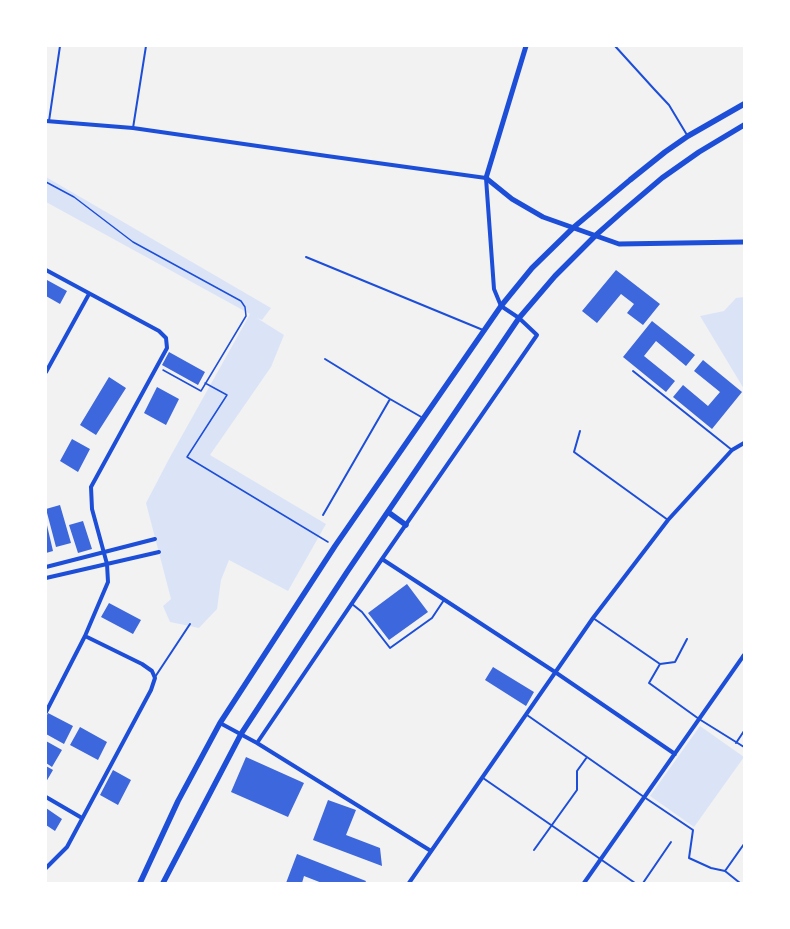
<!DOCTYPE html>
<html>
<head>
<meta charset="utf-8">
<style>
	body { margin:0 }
	#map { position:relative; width:790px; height:929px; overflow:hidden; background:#f2f2f2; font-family:Rubik,sans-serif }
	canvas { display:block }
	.frame { position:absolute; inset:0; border:47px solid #fff; pointer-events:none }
</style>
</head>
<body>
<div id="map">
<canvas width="790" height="929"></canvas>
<div class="frame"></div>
</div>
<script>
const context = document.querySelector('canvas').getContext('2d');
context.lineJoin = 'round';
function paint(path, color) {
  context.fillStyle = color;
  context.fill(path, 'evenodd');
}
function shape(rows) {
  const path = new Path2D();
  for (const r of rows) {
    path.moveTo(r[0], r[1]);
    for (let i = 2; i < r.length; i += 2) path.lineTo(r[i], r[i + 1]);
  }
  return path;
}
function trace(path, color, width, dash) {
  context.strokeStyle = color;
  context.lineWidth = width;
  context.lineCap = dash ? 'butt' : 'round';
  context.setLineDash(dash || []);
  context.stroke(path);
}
const green = shape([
	[46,177,271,308,262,320,257,318,284,335,271,367,210,455,326,524,288,591,229,560,221,580,217,609,199,628,170,622,163,606,171,599,146,503,170,457,250,314,46,202],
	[744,297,744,389,700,316,724,311,736,298],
	[700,726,744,757,694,827,650,796]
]);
const building = shape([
	[616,270,660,304,643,325,627,313,634,304,621,294,597,323,582,311],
	[47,280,67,291,60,304,46,296],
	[652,321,695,355,686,366,656,341,644,356,675,381,666,392,623,357],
	[169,352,205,372,198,385,162,365],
	[703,360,742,392,712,429,673,397,683,385,708,406,720,392,694,371],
	[109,377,126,388,96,435,80,425],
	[157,387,179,399,166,425,144,413],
	[72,439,90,449,78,472,60,461],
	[60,505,71,543,56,547,46,509],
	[46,521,53,551,46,553],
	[83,521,92,549,78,553,69,525],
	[407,584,428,612,389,640,368,613],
	[109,603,141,620,133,634,101,617],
	[493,667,534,692,526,706,485,680],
	[48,713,73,726,64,744,46,734,46,717],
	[80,727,107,742,98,760,70,745],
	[46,741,62,750,52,767,46,763],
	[246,757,304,783,288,817,231,792],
	[46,766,53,770,46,782],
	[113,770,131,780,118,805,100,795],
	[328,800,356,810,346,835,380,848,382,866,313,840],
	[46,808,62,819,55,831,46,825],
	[297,854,366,881,365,883,322,883,304,876,302,883,286,883]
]);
const path = shape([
	[46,182,74,197,133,242,241,301,245,307,246,316,201,391,163,370],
	[205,383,227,395,187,457,328,542]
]);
const service = shape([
	[615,46,654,89,669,105,687,135],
	[49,121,60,46],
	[133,128,146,46],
	[306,257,483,330],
	[325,359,390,399,423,418],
	[633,371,732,450],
	[580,431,574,452,668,520],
	[323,515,390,399],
	[352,604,362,612,390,648,432,618,444,600],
	[593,618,660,664,649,683,699,719,744,747],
	[660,664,675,662,687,639],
	[155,677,190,624],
	[527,715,644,797,693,830,689,858,711,868,725,871,740,883],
	[736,743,744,731],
	[483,778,635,883],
	[534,850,577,790,577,771,587,757],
	[725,871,744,844],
	[643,883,671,842]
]);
const minor = shape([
	[46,121,133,128,327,156,486,178,494,289,501,306,519,318,537,335,382,559,257,743],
	[46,270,159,331,166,338,167,348,91,487,92,509,107,564,108,582,85,636,46,712],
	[46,372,89,294],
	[382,559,555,672,675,754],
	[46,567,155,539],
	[46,578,159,552],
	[220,723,257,743,431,851],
	[46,797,82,818],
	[46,868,67,847,151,690,155,678,152,671,142,664,85,636],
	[409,883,593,618,668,520,732,450,744,443],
	[584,883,744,655]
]);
const tertiary = shape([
	[526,46,486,178,512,199,543,217,619,244,744,242]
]);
const secondary = shape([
	[388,512,406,525],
	[140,883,178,801,220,723,335,546,501,306,532,268,574,227,630,180,665,152,688,136,744,104],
	[163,883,241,734,347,572,519,318,555,276,596,235,622,212,662,178,699,152,744,125]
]);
paint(green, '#dbe4f7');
paint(building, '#3d67dc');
trace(path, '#1d4ed8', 1.5);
trace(service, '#1d4ed8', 2);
trace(minor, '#1d4ed8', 4);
trace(tertiary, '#1d4ed8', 5);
trace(secondary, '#1d4ed8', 5.5);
</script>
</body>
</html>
